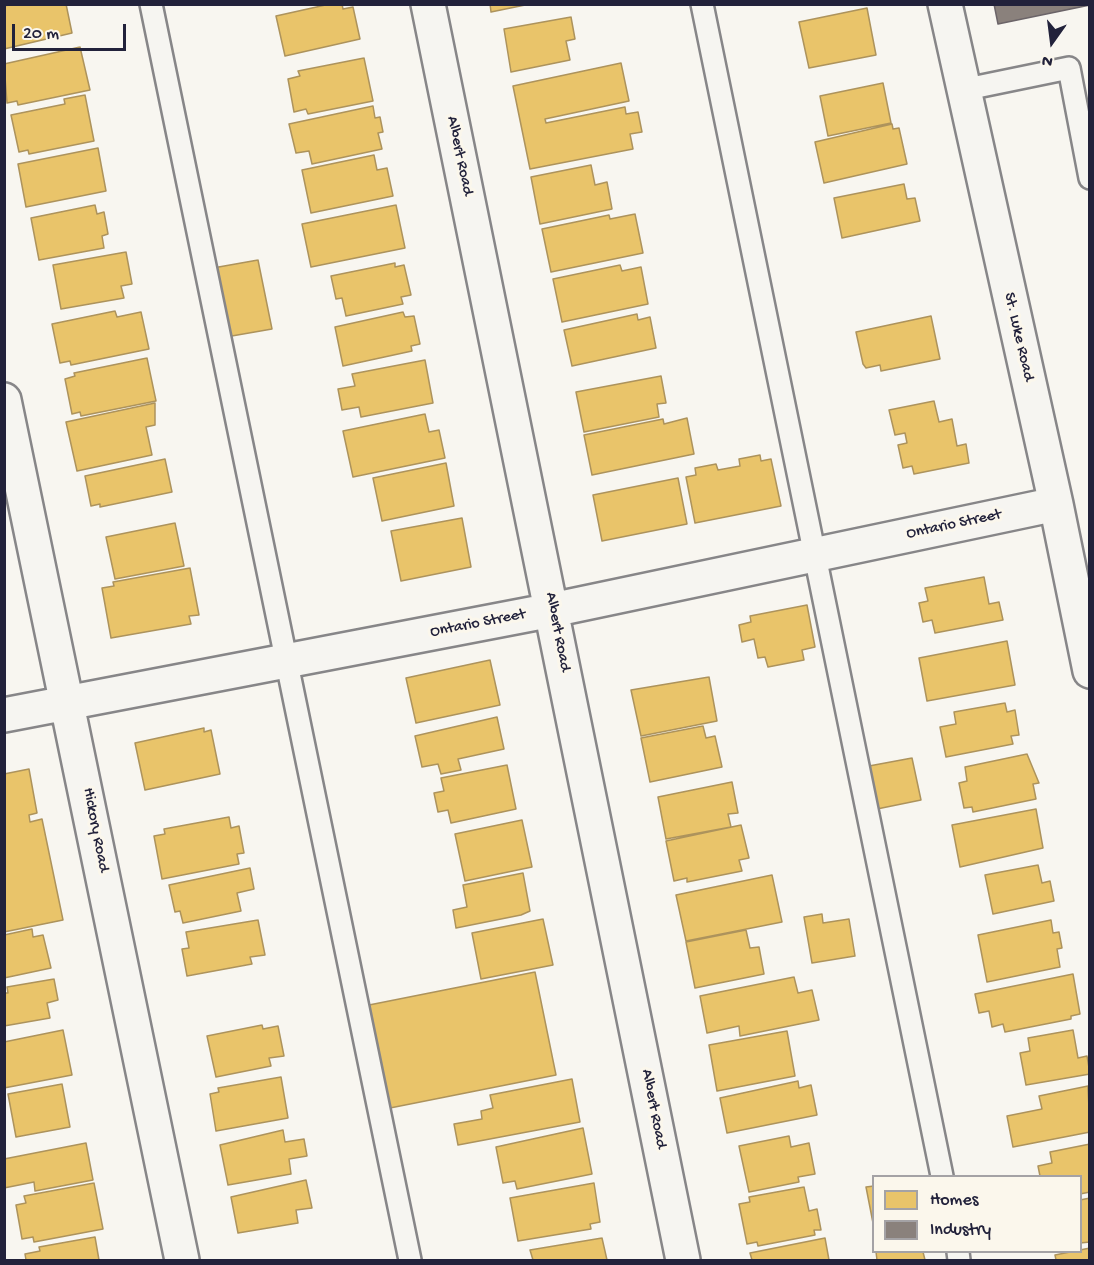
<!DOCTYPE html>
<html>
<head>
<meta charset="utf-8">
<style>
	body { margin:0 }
	#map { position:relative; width:1094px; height:1265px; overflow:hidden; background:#f8f6f0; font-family:"Gochi Hand",sans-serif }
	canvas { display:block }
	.frame { position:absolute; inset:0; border:6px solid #22223b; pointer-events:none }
	.legend { position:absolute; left:872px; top:1175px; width:210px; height:78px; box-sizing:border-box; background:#fbf7ec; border:2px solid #a4a2a5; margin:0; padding:8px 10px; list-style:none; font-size:18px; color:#22223b }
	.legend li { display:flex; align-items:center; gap:12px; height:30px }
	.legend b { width:30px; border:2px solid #a4a2a5 }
	.north { position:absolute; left:1022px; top:12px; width:60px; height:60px; -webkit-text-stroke:4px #fbf7ec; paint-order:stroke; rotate:194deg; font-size:16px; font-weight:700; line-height:24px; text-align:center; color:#22223b }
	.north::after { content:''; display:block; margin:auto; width:21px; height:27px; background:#22223b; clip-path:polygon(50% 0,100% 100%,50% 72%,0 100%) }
	.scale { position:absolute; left:12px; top:24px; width:114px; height:27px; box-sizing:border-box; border:3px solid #22223b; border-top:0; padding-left:8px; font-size:18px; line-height:21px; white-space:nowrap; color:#22223b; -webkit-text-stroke:4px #fbf7ec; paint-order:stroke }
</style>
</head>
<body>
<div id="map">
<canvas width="1094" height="1265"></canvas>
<div class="frame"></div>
<ul class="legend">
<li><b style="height:16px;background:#e9c46a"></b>Homes</li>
<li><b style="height:16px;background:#8a817c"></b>Industry</li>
</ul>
<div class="north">N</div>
<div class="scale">20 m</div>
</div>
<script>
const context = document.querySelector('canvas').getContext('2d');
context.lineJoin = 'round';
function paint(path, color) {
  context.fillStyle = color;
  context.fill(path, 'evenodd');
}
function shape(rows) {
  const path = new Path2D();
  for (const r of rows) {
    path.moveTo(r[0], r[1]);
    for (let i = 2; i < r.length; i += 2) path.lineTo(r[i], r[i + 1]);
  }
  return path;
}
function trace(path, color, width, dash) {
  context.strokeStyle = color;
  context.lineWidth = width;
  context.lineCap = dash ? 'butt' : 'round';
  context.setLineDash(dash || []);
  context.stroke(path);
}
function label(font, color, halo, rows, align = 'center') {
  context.font = font + ' "Gochi Hand",sans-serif';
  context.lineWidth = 6;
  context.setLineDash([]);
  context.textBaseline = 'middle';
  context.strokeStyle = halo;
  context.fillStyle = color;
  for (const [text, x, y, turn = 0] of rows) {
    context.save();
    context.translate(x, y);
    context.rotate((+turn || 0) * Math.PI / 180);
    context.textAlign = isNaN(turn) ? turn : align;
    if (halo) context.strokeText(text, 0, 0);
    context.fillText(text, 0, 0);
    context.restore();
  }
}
const homes = shape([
	[14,4,66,4,72,33,4,49,4,6,14,4],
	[330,4,342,4,343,9,353,7,360,39,285,56,276,16,330,4],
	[490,4,530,4,491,12,490,4],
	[867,8,876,55,809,68,799,22,867,8],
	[571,17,575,39,566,41,570,60,511,72,504,29,571,17],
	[80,47,90,90,18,105,17,101,7,103,4,64,80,47],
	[364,58,373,101,308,114,306,109,294,112,288,79,300,76,298,71,364,58],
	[621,63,629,101,545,119,546,123,625,107,626,114,638,112,642,132,630,134,633,149,530,169,513,86,621,63],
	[883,83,891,123,828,136,820,96,883,83],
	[85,95,94,141,29,154,28,150,19,152,11,115,65,104,64,99,85,95],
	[373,106,375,118,380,117,383,132,378,133,382,149,312,164,309,151,296,153,289,124,373,106],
	[892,124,893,129,899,128,907,164,824,183,815,142,892,124],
	[98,148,106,191,26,207,18,164,98,148],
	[374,155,377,170,387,168,393,196,311,213,302,170,374,155],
	[591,165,595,185,607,182,612,209,540,224,531,177,591,165],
	[904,184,907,199,915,198,920,221,842,238,834,198,904,184],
	[95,205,97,214,104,212,108,234,102,236,104,248,39,260,31,218,95,205],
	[396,205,405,248,311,267,302,224,396,205],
	[635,214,643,253,551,272,542,229,609,215,610,219,635,214],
	[126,252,132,284,121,286,124,298,61,309,53,265,126,252],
	[258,260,272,329,226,337,213,268,258,260],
	[395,263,395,267,404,265,411,295,401,297,403,304,346,316,342,298,336,299,331,276,395,263],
	[620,265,622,271,641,267,648,304,562,322,553,279,620,265],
	[115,311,117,317,141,312,149,349,71,365,70,361,60,363,52,324,115,311],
	[403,312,405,317,414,316,420,344,411,346,412,351,343,366,335,327,403,312],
	[637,314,638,320,650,317,656,348,572,366,564,330,637,314],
	[931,316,940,359,881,371,880,365,866,368,863,364,856,332,931,316],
	[147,358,156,401,81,416,80,412,72,414,65,379,75,376,74,373,147,358],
	[425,360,433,403,361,417,359,407,342,410,338,389,355,386,352,374,425,360],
	[661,376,666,403,657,404,659,417,584,432,576,392,661,376],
	[934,401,939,422,952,419,957,446,966,444,969,463,914,474,912,466,903,468,898,445,907,443,905,433,895,435,889,410,934,401],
	[155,403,155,425,146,427,152,455,77,471,66,422,155,403],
	[425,414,429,432,439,430,445,458,353,477,343,431,425,414],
	[687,418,694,454,592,475,584,435,663,419,664,424,687,418],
	[760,455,761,461,771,459,781,506,695,523,686,477,696,475,695,468,716,464,718,470,740,466,739,459,760,455],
	[165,459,172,492,100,507,100,504,91,506,85,476,165,459],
	[446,463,454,506,382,521,373,478,446,463],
	[678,478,687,524,602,541,593,495,678,478],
	[462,518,471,567,401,581,391,531,462,518],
	[175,523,184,566,115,579,106,537,175,523],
	[190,568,199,615,189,616,191,624,111,638,102,588,114,586,113,582,190,568],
	[984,577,989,604,999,602,1003,620,935,633,932,620,923,622,919,603,928,601,925,588,984,577],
	[807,605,815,647,802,650,804,660,768,667,765,657,758,658,754,639,742,642,739,625,751,622,750,616,807,605],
	[1007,641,1015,685,927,701,919,658,1007,641],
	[490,660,500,705,416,723,406,678,490,660],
	[709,677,717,721,641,736,631,690,709,677],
	[1005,703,1007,712,1015,710,1019,735,1011,736,1013,744,946,757,940,727,956,724,954,712,1005,703],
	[497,717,504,749,458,759,461,770,441,774,438,764,422,767,415,736,497,717],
	[703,726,706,738,715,736,722,767,650,782,641,738,703,726],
	[204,728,204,732,211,730,220,774,145,790,135,743,204,728],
	[1027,754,1039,783,1033,784,1036,799,973,812,972,807,964,808,959,783,967,781,965,767,1027,754],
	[912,758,921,800,877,809,869,766,912,758],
	[507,765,516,809,451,823,448,810,438,812,434,793,444,791,441,778,507,765],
	[29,769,37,813,29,815,30,822,42,819,63,920,4,932,4,774,29,769],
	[732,782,738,813,728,814,731,827,666,839,658,797,732,782],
	[1036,809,1043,848,960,867,952,825,1036,809],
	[229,817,231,828,239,826,244,853,237,854,239,864,162,879,154,836,165,834,164,829,229,817],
	[522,820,532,867,465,881,455,834,522,820],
	[741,825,749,858,739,860,742,871,687,882,687,878,674,881,666,841,741,825],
	[1038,865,1042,883,1050,881,1054,901,993,914,985,875,1038,865],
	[250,868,254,889,237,893,241,911,183,923,180,911,175,912,169,885,250,868],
	[523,873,530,911,521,915,456,928,453,910,467,907,463,885,523,873],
	[772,875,782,922,686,941,676,895,772,875],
	[822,914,823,923,849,919,855,956,812,963,804,917,822,914],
	[543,919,553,965,481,979,472,933,543,919],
	[258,920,265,955,250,957,252,964,187,976,182,949,189,948,186,932,258,920],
	[1051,920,1053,933,1059,932,1062,948,1057,949,1060,967,987,982,978,935,1051,920],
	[32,929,33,937,43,935,51,968,4,978,4,935,32,929],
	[746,930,750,948,759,947,764,974,695,988,686,942,746,930],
	[535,972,556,1075,380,1110,368,1052,378,1050,369,1005,535,972],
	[1073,974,1080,1014,1071,1016,1071,1019,1005,1032,1003,1024,992,1027,989,1011,979,1013,975,994,1073,974],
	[794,977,798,993,812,990,819,1020,740,1036,739,1026,707,1033,700,996,794,977],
	[54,979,58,1000,47,1003,50,1018,4,1026,4,993,8,993,7,987,54,979],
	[262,1025,263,1029,278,1026,284,1056,269,1058,271,1066,216,1077,207,1036,262,1025],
	[63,1030,72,1075,4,1088,4,1042,63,1030],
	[1073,1030,1078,1058,1087,1056,1090,1074,1026,1085,1020,1053,1030,1051,1028,1038,1073,1030],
	[787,1031,795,1076,717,1091,709,1045,787,1031],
	[281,1077,288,1118,216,1131,210,1094,219,1092,218,1088,281,1077],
	[572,1079,580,1122,458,1145,454,1124,482,1119,481,1111,493,1108,490,1095,572,1079],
	[798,1081,799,1088,811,1085,817,1115,727,1133,720,1098,798,1081],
	[62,1084,70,1127,16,1137,8,1094,62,1084],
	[1088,1086,1090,1132,1013,1147,1007,1116,1042,1109,1039,1096,1088,1086],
	[583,1128,592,1174,517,1189,515,1181,503,1183,496,1147,583,1128],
	[283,1130,285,1142,304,1139,307,1156,289,1159,291,1174,228,1185,220,1145,283,1130],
	[789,1136,791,1147,809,1143,815,1174,798,1177,799,1182,749,1192,739,1146,789,1136],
	[86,1143,93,1180,35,1191,34,1182,4,1188,4,1159,86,1143],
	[1090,1144,1090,1192,1080,1194,1080,1176,1040,1176,1038,1166,1052,1163,1050,1152,1090,1144],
	[306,1180,312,1208,296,1210,298,1223,238,1233,231,1197,306,1180],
	[94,1183,103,1229,34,1242,33,1237,22,1239,16,1205,26,1203,24,1196,94,1183],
	[594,1183,600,1222,590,1224,591,1229,518,1241,510,1198,594,1183],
	[874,1186,874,1223,873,1223,866,1187,874,1186],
	[804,1187,809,1211,817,1209,821,1230,814,1230,815,1235,758,1246,757,1242,747,1244,739,1204,750,1202,749,1197,804,1187],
	[1090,1198,1090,1242,1080,1243,1080,1200,1090,1198],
	[95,1237,99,1260,26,1260,25,1254,40,1251,39,1247,95,1237],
	[602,1238,607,1260,533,1260,530,1250,602,1238],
	[825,1238,829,1260,752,1260,750,1253,825,1238],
	[1090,1248,1090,1260,1056,1260,1055,1255,1090,1248],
	[876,1252,923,1252,925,1260,877,1260,876,1252]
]);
const industry = shape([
	[994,4,1090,4,1090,5,998,24,994,4]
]);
const lane = shape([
	[151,4,410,1260],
	[702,4,942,1176],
	[962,90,1069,68,1090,178],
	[958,1252,959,1260]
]);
const street = shape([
	[428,4,683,1260],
	[945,4,1056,504,1090,671],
	[4,400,182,1260],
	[4,715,552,610,1056,504]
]);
const streetNames = [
	["Albert Road",459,156,78],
	["St. Luke Road",1018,337,77],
	["Ontario Street",954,525,-12],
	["Ontario Street",478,624,-11],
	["Albert Road",557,632,79],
	["Hickory Road",95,830,79],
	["Albert Road",653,1109,79]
];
paint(homes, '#e9c46a');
trace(homes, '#ad935c', 1.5);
paint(industry, '#8a817c');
trace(industry, '#6b6468', 1.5);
trace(lane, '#878688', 26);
trace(street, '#878688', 38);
trace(lane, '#f6f5f1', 21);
trace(street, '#f6f5f1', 33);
label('16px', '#22223b', '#fbf7ec', streetNames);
</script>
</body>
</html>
